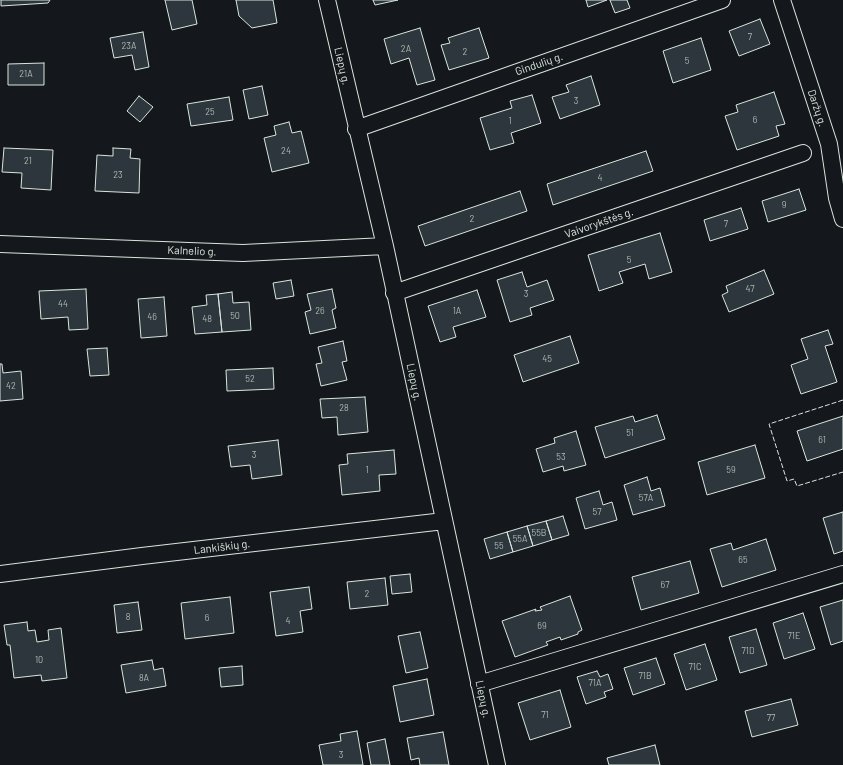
<!DOCTYPE html>
<html>
<head>
<meta charset="utf-8">
<style>
	body { margin:0 }
	canvas { display:block; background:#14181c }
</style>
</head>
<body>
<canvas width="843" height="765"></canvas>
<script>
const context = document.querySelector('canvas').getContext('2d');
context.lineJoin = 'round';
function paint(path, color) {
  context.fillStyle = color;
  context.fill(path, 'evenodd');
}
function shape(rows) {
  const path = new Path2D();
  for (const r of rows) {
    path.moveTo(r[0], r[1]);
    for (let i = 2; i < r.length; i += 2) path.lineTo(r[i], r[i + 1]);
  }
  return path;
}
function trace(path, color, width, dash) {
  context.strokeStyle = color;
  context.lineWidth = width;
  context.lineCap = dash ? 'butt' : 'round';
  context.setLineDash(dash || []);
  context.stroke(path);
}
function label(font, color, halo, rows, align = 'center') {
  context.font = font + ' Barlow,sans-serif';
  context.lineWidth = 3;
  context.setLineDash([]);
  context.textBaseline = 'middle';
  context.strokeStyle = halo;
  context.fillStyle = color;
  for (const [text, x, y, turn = 0] of rows) {
    context.save();
    context.translate(x, y);
    context.rotate((+turn || 0) * Math.PI / 180);
    context.textAlign = isNaN(turn) ? turn : align;
    if (halo) context.strokeText(text, 0, 0);
    context.fillText(text, 0, 0);
    context.restore();
  }
}
const building = shape([
	[1,0,50,0,48,3,1,6,1,0],
	[165,0,192,0,197,24,172,30,165,0],
	[236,0,273,0,277,23,252,28,239,16,236,0],
	[373,0,398,0,375,5,373,0],
	[586,0,607,0,588,7,586,0],
	[610,0,627,0,630,8,615,13,610,0],
	[760,19,770,44,739,56,729,31,760,19],
	[420,28,435,80,417,85,409,58,391,64,384,39,420,28],
	[479,28,489,58,449,70,441,45,450,43,448,38,479,28],
	[143,32,149,67,135,70,132,55,114,58,110,38,143,32],
	[701,38,711,70,673,83,663,51,701,38],
	[44,63,44,85,8,85,8,64,44,63],
	[591,76,600,105,560,119,552,97,569,92,566,85,591,76],
	[262,86,268,115,249,119,243,90,262,86],
	[774,92,785,124,776,126,779,136,737,150,725,116,738,112,736,105,774,92],
	[532,95,541,123,511,133,514,143,490,150,480,118,512,108,510,101,532,95],
	[139,96,153,107,140,122,127,111,139,96],
	[229,97,233,120,191,126,187,104,229,97],
	[289,122,292,133,301,131,309,163,272,172,264,138,276,135,274,126,289,122],
	[4,148,53,150,51,190,21,188,22,173,2,172,4,148],
	[113,148,131,149,130,158,140,159,139,193,95,191,97,155,113,156,113,148],
	[646,151,653,171,553,205,547,184,646,151],
	[799,189,806,210,768,222,762,201,799,189],
	[520,191,527,211,425,246,418,226,520,191],
	[741,208,748,229,710,241,704,220,741,208],
	[660,233,672,272,649,279,645,264,619,272,623,283,599,291,588,255,660,233],
	[764,270,774,294,729,312,722,295,728,292,726,286,764,270],
	[522,272,527,287,547,280,554,300,530,308,532,315,510,322,497,280,522,272],
	[291,280,294,296,276,299,273,283,291,280],
	[86,289,88,329,69,330,68,317,41,319,39,291,86,289],
	[332,289,336,308,332,310,336,328,310,334,305,312,311,310,307,294,332,289],
	[477,290,486,317,453,327,456,337,440,342,428,306,477,290],
	[232,292,233,303,249,302,251,330,222,332,218,294,232,292],
	[218,294,222,332,195,334,192,307,207,305,206,295,218,294],
	[164,297,167,336,141,338,138,299,164,297],
	[828,330,833,344,825,346,837,382,801,394,791,365,808,359,801,339,828,330],
	[570,336,579,363,523,382,514,355,570,336],
	[343,341,347,361,342,362,347,380,321,386,316,364,322,363,318,347,343,341],
	[107,348,109,375,90,376,87,349,107,348],
	[0,364,2,364,3,373,21,371,23,399,0,401,0,364],
	[273,368,274,389,227,391,226,370,273,368],
	[365,397,368,432,338,435,337,417,322,418,320,399,365,397],
	[657,415,665,439,605,458,595,427,633,416,635,422,657,415],
	[843,416,843,449,807,461,797,431,843,416],
	[576,431,586,465,564,471,563,466,543,472,536,449,555,443,554,438,576,431],
	[278,440,282,475,252,479,250,465,231,467,228,446,278,440],
	[755,445,765,478,707,495,698,462,755,445],
	[394,450,396,474,379,475,380,491,342,495,339,465,348,464,347,454,394,450],
	[647,477,651,491,660,488,665,506,633,515,624,485,647,477],
	[599,491,603,505,612,502,617,520,585,529,576,498,599,491],
	[843,512,843,551,834,554,823,518,843,512],
	[563,516,569,535,552,540,546,521,563,516],
	[546,521,552,540,533,546,527,526,546,521],
	[527,526,533,546,513,552,507,532,527,526],
	[507,532,513,552,490,559,484,539,507,532],
	[766,539,776,570,722,587,710,549,731,543,733,550,766,539],
	[690,561,699,593,641,610,632,577,690,561],
	[410,574,412,592,392,594,390,576,410,574],
	[385,578,388,605,350,609,347,582,385,578],
	[309,587,312,609,300,611,303,632,276,636,270,592,309,587],
	[570,596,582,630,578,632,578,634,561,640,560,637,546,642,548,645,515,657,502,621,536,609,535,611,542,610,540,607,570,596],
	[230,597,234,633,185,639,181,603,230,597],
	[843,600,843,641,831,645,820,607,843,600],
	[138,602,142,630,117,633,114,605,138,602],
	[803,613,815,649,784,659,773,623,803,613],
	[27,622,28,631,35,630,37,642,49,640,48,630,61,628,67,678,42,681,41,675,14,678,10,645,7,645,4,625,27,622],
	[756,629,767,665,740,673,729,637,756,629],
	[420,632,428,668,406,673,398,636,420,632],
	[705,644,717,680,686,690,674,654,705,644],
	[656,658,665,684,633,695,624,668,656,658],
	[152,660,154,670,163,668,166,686,126,693,121,665,152,660],
	[242,666,243,685,221,687,219,668,242,666],
	[597,671,600,677,608,674,613,689,604,692,606,697,586,704,577,677,597,671],
	[427,679,434,715,400,722,393,686,427,679],
	[560,690,571,727,530,740,518,703,560,690],
	[791,699,798,725,752,737,745,711,791,699],
	[357,731,363,765,323,765,319,745,341,741,340,734,357,731],
	[443,732,449,765,420,765,419,758,411,760,407,738,443,732],
	[385,739,390,765,371,765,367,743,385,739],
	[655,745,660,765,609,765,607,758,655,745]
]);
const minor = shape([
	[327,0,385,246,497,765],
	[782,0,829,144,837,198,843,219],
	[356,129,722,0],
	[0,244,243,253,385,246],
	[394,293,803,153],
	[0,574,142,556,444,521],
	[479,684,843,574]
]);
const fence = shape([
	[843,400,769,424,787,481,794,479,797,486,843,472]
]);
const numberNames = [
	["7",750,37],
	["23A",129,46],
	["2A",406,49],
	["2",465,52],
	["5",687,61],
	["21A",26,74],
	["3",576,101],
	["25",210,112],
	["6",755,120],
	["1",510,121],
	["24",286,151],
	["21",28,161],
	["23",118,175],
	["4",600,178],
	["9",784,205],
	["2",472,219],
	["7",726,224],
	["5",629,260],
	["47",750,289],
	["3",526,294],
	["44",63,304],
	["26",320,311],
	["1A",457,311],
	["50",235,316],
	["46",152,317],
	["48",207,319],
	["45",547,359],
	["52",250,379],
	["42",11,386],
	["28",344,408],
	["51",630,433],
	["61",822,440],
	["3",254,455],
	["53",561,457],
	["1",367,470],
	["59",731,470],
	["57A",646,498],
	["57",597,512],
	["55B",539,533],
	["55A",520,539],
	["55",499,546],
	["65",743,560],
	["67",665,585],
	["2",367,594],
	["8",128,617],
	["6",207,618],
	["4",288,621],
	["69",542,626],
	["71E",794,636],
	["71D",748,651],
	["10",39,660],
	["71C",695,667],
	["71B",645,676],
	["8A",144,678],
	["71A",595,683],
	["71",545,715],
	["77",771,718],
	["3",341,755]
];
const streetNames = [
	["Gindulių g.",539,64,-19],
	["Liepų g.",342,66,77],
	["Daržų g.",817,108,72],
	["Vaivorykštės g.",599,223,-19],
	["Kalnelio g.",192,251,2],
	["Liepų g.",414,382,78],
	["Lankiškių g.",222,547,-7],
	["Liepų g.",483,699,78]
];
paint(building, '#2c363c');
trace(building, '#d8e6dc', 1);
trace(minor, '#d8e6dc', 18);
trace(minor, '#14181c', 16);
trace(fence, '#d8e6dc', 1, [5, 2]);
label('9px', '#adbab4', null, numberNames);
label('11px', '#d8e6dc', '#14181c', streetNames);
</script>
</body>
</html>
